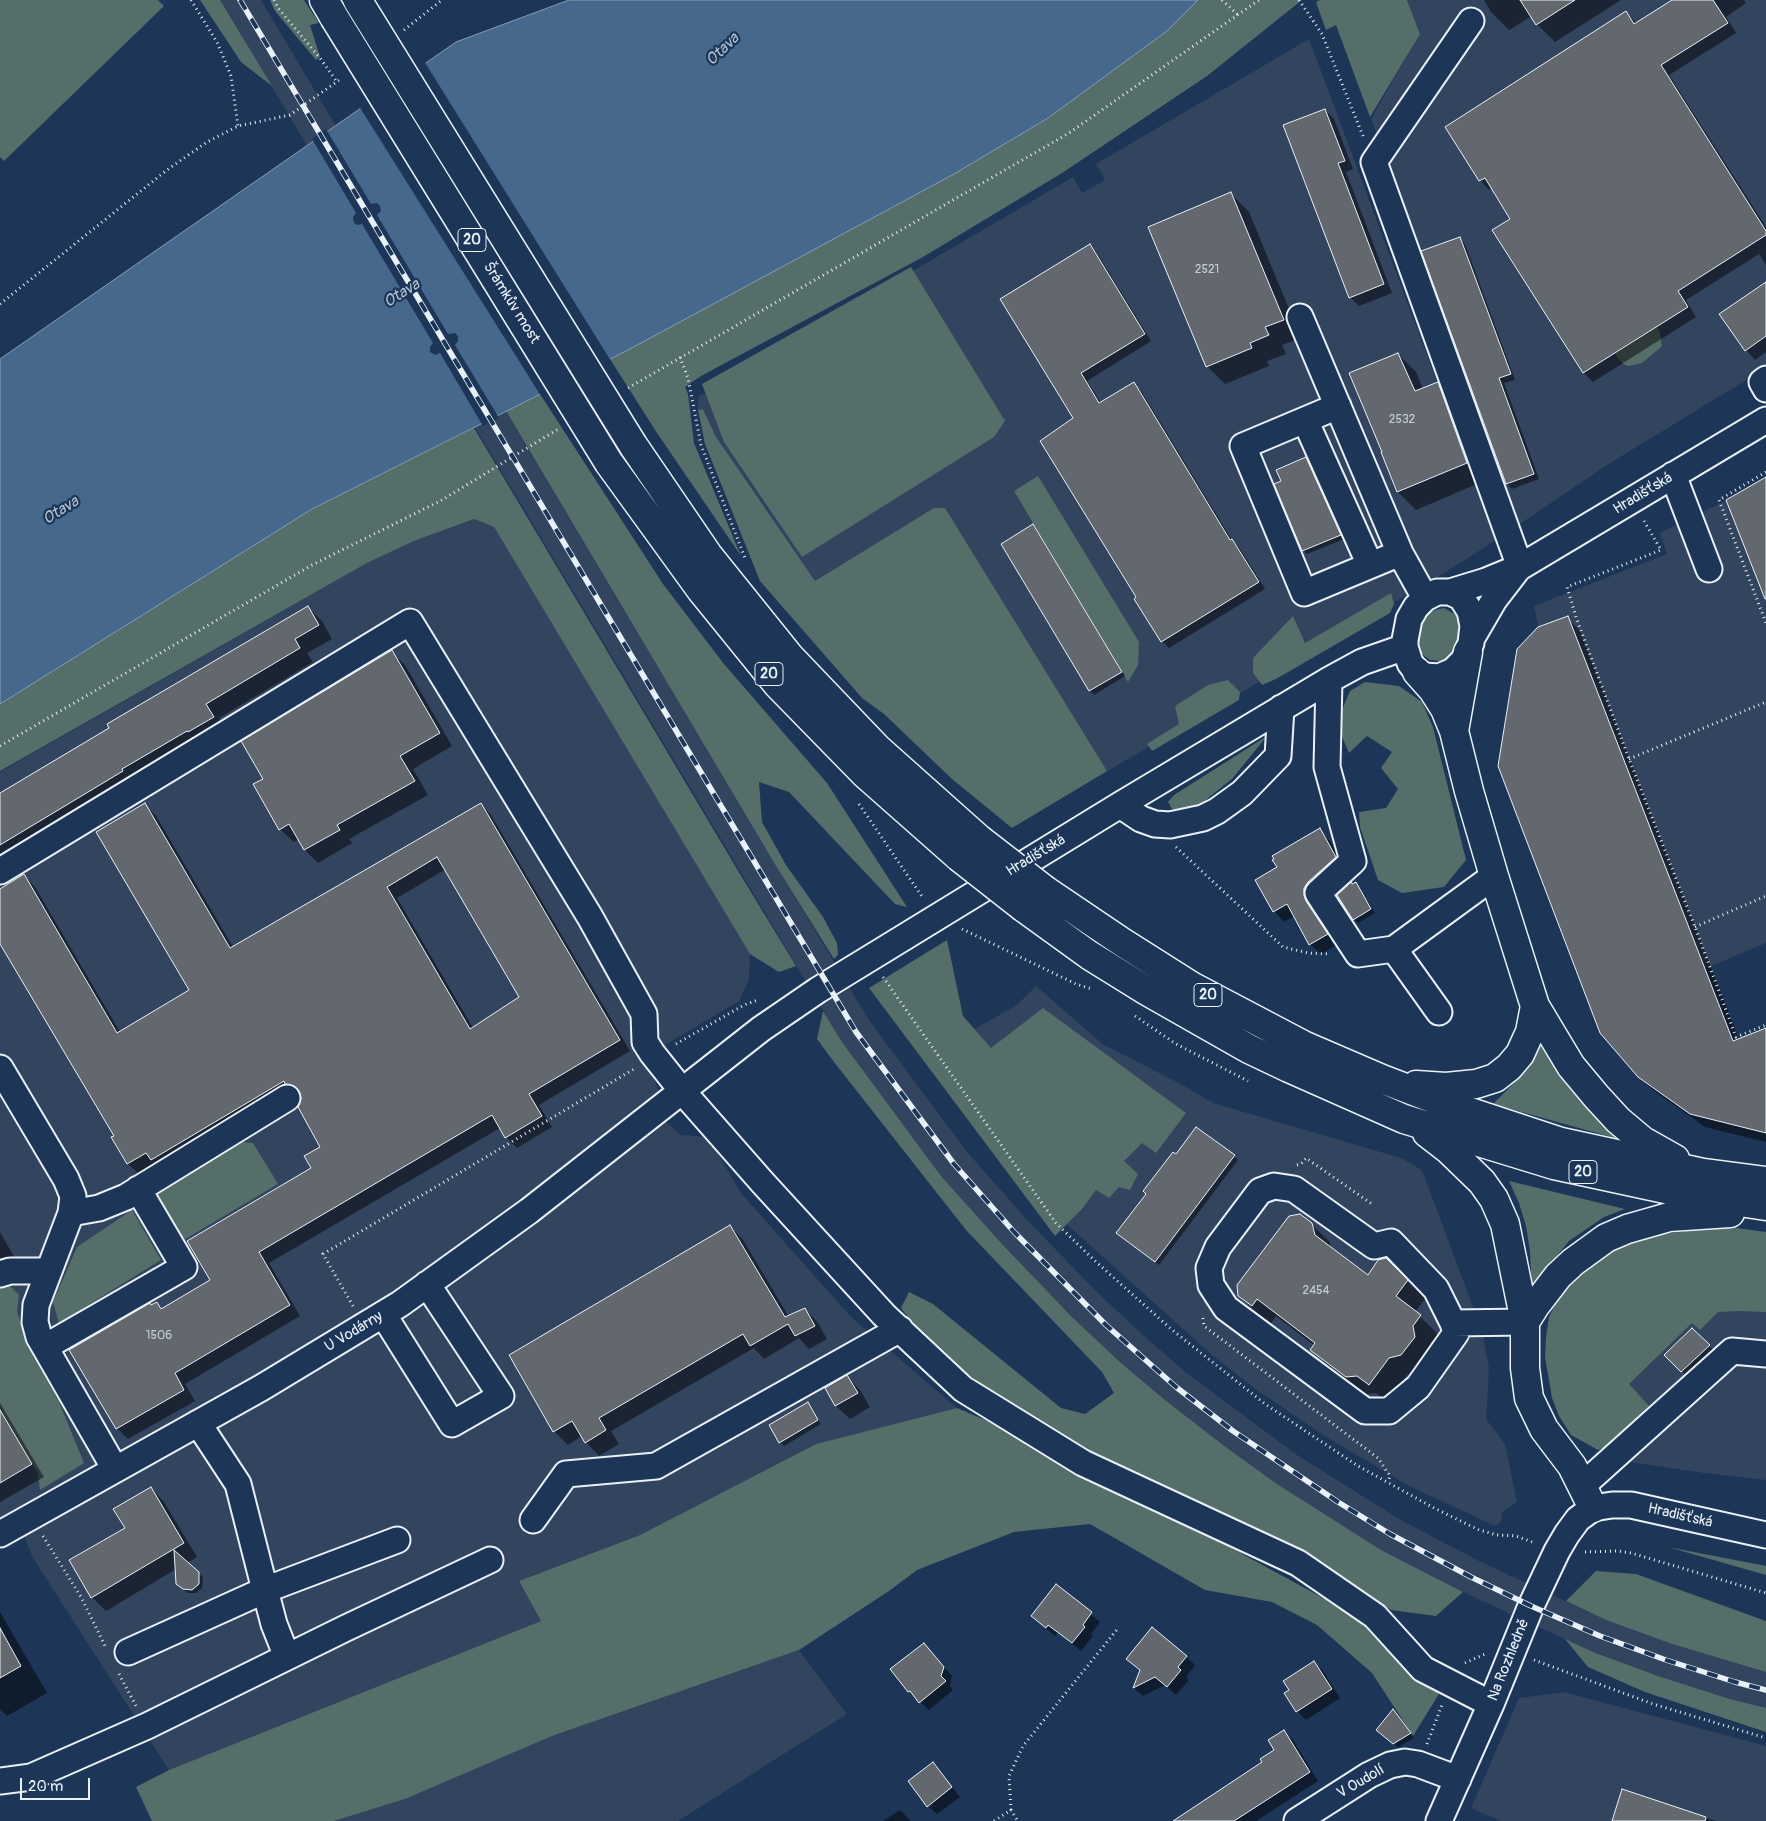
<!DOCTYPE html>
<html>
<head>
<meta charset="utf-8">
<style>
	body { margin:0 }
	#map { position:relative; width:1766px; height:1821px; overflow:hidden; background:#1d3557; font-family:Pangolin,sans-serif }
	canvas { display:block }
	.scale { position:absolute; left:20px; top:1778px; width:70px; height:22px; box-sizing:border-box; border:2px solid #e8f1f8; border-top:0; padding-left:6px; font-size:15px; line-height:18px; white-space:nowrap; color:#e8f1f8; -webkit-text-stroke:4px #1d3557; paint-order:stroke }
</style>
</head>
<body>
<div id="map">
<canvas width="1766" height="1821"></canvas>
<div class="scale">20 m</div>
</div>
<script>
const context = document.querySelector('canvas').getContext('2d');
context.lineJoin = 'round';
function paint(path, color) {
  context.fillStyle = color;
  context.fill(path, 'evenodd');
}
function shape(rows) {
  const path = new Path2D();
  for (const r of rows) {
    path.moveTo(r[0], r[1]);
    for (let i = 2; i < r.length; i += 2) path.lineTo(r[i], r[i + 1]);
  }
  return path;
}
function trace(path, color, width, dash) {
  context.strokeStyle = color;
  context.lineWidth = width;
  context.lineCap = dash ? 'butt' : 'round';
  context.setLineDash(dash || []);
  context.stroke(path);
}
function label(font, color, halo, rows, align = 'center') {
  context.font = font + ' Pangolin,sans-serif';
  context.lineWidth = 4.5;
  context.setLineDash([]);
  context.textBaseline = 'middle';
  context.strokeStyle = halo;
  context.fillStyle = color;
  for (const [text, x, y, turn = 0] of rows) {
    context.save();
    context.translate(x, y);
    context.rotate((+turn || 0) * Math.PI / 180);
    context.textAlign = isNaN(turn) ? turn : align;
    if (halo) context.strokeText(text, 0, 0);
    context.fillText(text, 0, 0);
    context.restore();
  }
}
const built = shape([
	[220,0,261,0,776,866,871,1023,968,1153,1028,1221,1097,1292,1144,1336,1187,1373,1297,1455,1399,1519,1479,1561,1606,1620,1672,1644,1766,1672,1766,1708,1730,1699,1661,1677,1593,1652,1463,1592,1381,1550,1328,1517,1277,1484,1223,1445,1165,1400,1120,1362,1072,1317,1002,1244,941,1176,842,1042],
	[1407,0,1766,0,1766,368,1607,465,1520,524,1371,119,1420,33],
	[1309,39,1496,540,1444,573,1016,825,851,633,727,456,714,434,704,410,698,410,698,397,1073,177,1082,193,1105,180,1096,164],
	[1766,477,1766,943,1704,969,1519,648,1538,625,1534,606,1667,554,1660,533,1727,500],
	[474,519,494,527,750,954,749,980,739,1001,645,1057,660,1094,648,1102,664,1120,681,1135,708,1137,741,1193,850,1316,957,1408,816,1444,640,1535,519,1581,541,1621,169,1770,33,1558,15,1514,0,1518,0,772,367,563,414,541],
	[1036,986,1104,1045,1181,1084,1213,1103,1401,1158,1422,1170,1482,1331,1489,1368,1486,1419,1505,1444,1517,1502,1502,1512,1501,1522,1495,1526,1407,1485,1323,1435,1257,1390,1212,1355,1062,1220,941,1048,1017,1005],
	[1766,1241,1766,1480,1704,1473,1629,1462,1589,1433,1574,1299],
	[799,1650,847,1714,678,1821,334,1821,405,1799,552,1736],
	[1564,1692,1766,1746,1766,1821,1500,1821,1471,1808,1519,1698]
]);
const green = shape([
	[0,0,158,0,164,6,4,161,0,157],
	[200,0,220,0,272,86,241,62],
	[270,0,304,0,319,23,310,25,320,57,316,60,275,11],
	[1198,0,1302,0,1207,76,1062,173,923,257,701,376,685,387,688,394,694,443,741,556,657,433,610,359,954,174,1048,118,1167,31],
	[1320,0,1407,0,1420,34,1370,117,1336,25,1326,30,1316,2],
	[911,267,1005,421,994,437,802,557,724,442,702,384],
	[1657,327,1660,333,1662,346,1642,363,1629,366,1623,364,1615,354],
	[540,394,663,584,724,664,827,783,907,907,895,904,789,792,759,782,762,822,786,865,823,917,837,943,838,955,834,959,776,866,506,411],
	[703,409,716,437,815,581,934,508,945,508,1107,771,1012,828,952,779,884,714,862,698,760,581,705,444,698,410],
	[474,428,746,884,796,966,779,972,750,954,494,527,474,519,414,541,367,563,0,771,0,704,312,509],
	[1038,476,1139,642,1138,665,1128,682,1014,491],
	[1391,593,1394,604,1390,613,1276,679,1262,685,1253,673,1253,658,1293,616,1305,643],
	[1444,608,1456,615,1459,619,1462,633,1455,652,1451,656,1440,661,1430,660,1423,655,1418,648,1417,643,1418,627,1428,614,1435,610],
	[1228,680,1240,692,1239,700,1152,751,1147,744,1179,724,1175,706,1208,685],
	[1365,682,1399,686,1422,702,1433,727,1466,860,1444,887,1402,893,1378,880,1360,827,1359,812,1386,808,1398,789,1381,768,1392,752,1367,736,1349,753,1340,732,1342,710,1350,691],
	[1267,736,1232,779,1198,806,1182,811,1172,809,1168,802,1174,795],
	[947,940,963,1016,991,1048,1043,1008,1186,1113,1156,1153,1142,1143,1124,1161,1138,1174,1130,1190,1119,1187,1109,1198,1096,1190,1082,1209,1055,1236,869,988],
	[823,1011,842,1042,941,1176,1002,1244,1072,1317,1120,1362,1165,1400,1223,1445,1277,1484,1381,1550,1463,1592,1436,1616,1391,1610,1297,1551,1072,1442,994,1394,930,1345,901,1308,909,1292,933,1304,1061,1408,1085,1414,1114,1393,1102,1372,966,1230,834,1062,817,1039],
	[1543,1037,1629,1142,1493,1104,1512,1085,1533,1055],
	[237,1141,253,1143,278,1184,182,1241,152,1193],
	[1509,1181,1625,1209,1604,1217,1569,1241,1551,1263,1532,1292,1530,1252,1526,1226,1519,1203],
	[132,1210,161,1260,59,1323,53,1302,77,1247],
	[1722,1226,1766,1232,1766,1312,1738,1311,1718,1312,1700,1330,1692,1323,1629,1384,1649,1406,1606,1447,1598,1450,1571,1435,1559,1416,1552,1398,1545,1357,1546,1337,1549,1317,1562,1291,1578,1268,1625,1244,1664,1234],
	[3,1279,19,1295,17,1311,27,1346,59,1402,84,1463,40,1490,38,1473,0,1410,0,1280],
	[957,1408,1037,1442,1367,1622,1442,1689,1413,1736,1372,1673,1317,1625,1272,1602,1205,1590,1090,1524,1014,1532,917,1570,889,1591,799,1650,552,1736,405,1799,334,1821,152,1821,136,1787,169,1770,541,1621,519,1581,640,1535,816,1444],
	[1668,1547,1766,1566,1766,1575],
	[1596,1571,1636,1574,1766,1621,1766,1672,1672,1644,1606,1620,1566,1601],
	[1565,1639,1593,1652,1661,1677,1730,1699,1766,1708,1766,1732,1645,1692,1588,1667]
]);
const water = shape([
	[569,0,1198,0,1167,31,1048,118,954,174,628,350,312,509,0,704,0,359,456,42,569,0]
]);
const pier = shape([
	[424,61,611,361,541,396,359,106],
	[326,129,371,204,377,203,380,206,381,211,377,215,448,334,455,333,458,336,458,341,455,345,499,418,483,426,440,353,435,355,430,352,430,347,433,343,362,224,357,225,354,223,353,217,356,213,312,139]
]);
const shadow = shape([
	[1484,0,1621,0,1555,42,1537,24,1532,16,1509,30,1491,12],
	[1674,0,1744,0,1746,3,1726,17,1736,33,1669,75,1766,227,1766,265,1759,254,1686,300,1696,317,1593,382,1584,373,1494,231,1512,220,1492,188,1489,190,1480,180,1626,12,1637,24],
	[1325,110,1334,119,1353,169,1346,172,1392,293,1359,306,1350,297],
	[1231,194,1249,212,1301,338,1282,345,1286,354,1267,361,1269,366,1225,384,1207,366],
	[1459,238,1465,244,1515,380,1504,383,1539,479,1512,489,1507,484],
	[1090,245,1097,253,1151,341,1087,381,1101,403,1134,384,1141,391,1232,540,1239,547,1265,589,1169,648,1162,641,1138,598,1075,419],
	[1766,284,1766,352,1755,360,1746,350],
	[1398,354,1416,372,1423,389,1438,383,1456,401,1484,481,1416,510,1398,492,1382,453],
	[1306,459,1310,463,1344,539,1307,554,1303,550,1283,482],
	[1033,526,1037,530,1125,676,1094,695,1090,691,1003,544],
	[308,608,322,621,332,639,307,653,313,662,219,718,226,731,0,867,0,792,2,794],
	[1567,618,1580,631,1739,1039,1766,1029,1766,1142,1705,1127,1653,1090,1639,1077],
	[391,652,405,665,452,746,413,769,428,795,349,839,352,843,318,863,305,850,299,839,294,842,280,829,264,779],
	[481,804,491,815,630,1051,539,1105,552,1127,517,1148,506,1137,500,1128,269,1263,300,1316,185,1384,195,1401,128,1439,117,1428,71,1350,156,1304,163,1310,212,1281,312,1168,322,1147,302,1095,298,1094,156,1164,139,1174,128,1164,113,1138,115,1136,0,942,0,890,24,876,35,887,120,1032,191,991,145,805,156,816,233,947],
	[446,869,521,997,473,1028,397,898],
	[1319,830,1330,841,1346,868,1319,893,1337,945,1321,954,1310,944,1295,916,1284,922,1274,911,1279,868],
	[1356,884,1375,913,1358,923,1354,919],
	[1176,1156,1234,1156,1238,1160,1159,1265,1122,1237],
	[1311,1224,1330,1242,1331,1249,1368,1276,1404,1278,1425,1299,1415,1312,1438,1334,1430,1344,1432,1356,1419,1373,1407,1375,1387,1402,1376,1393,1365,1394,1330,1368,1312,1350,1315,1346,1276,1316,1271,1323,1258,1314,1240,1296],
	[730,1226,743,1240,789,1317,805,1309,818,1323,827,1339,809,1349,799,1338,764,1359,754,1348,611,1431,619,1444,599,1456,586,1442,582,1436,568,1445,554,1431,511,1356],
	[0,1232,17,1262,0,1272],
	[1692,1329,1722,1359,1696,1385,1666,1355],
	[847,1377,860,1390,870,1407,850,1419,836,1406,826,1388],
	[0,1403,44,1477,0,1502],
	[808,1404,821,1424,784,1446,780,1442],
	[151,1488,164,1502,197,1557,187,1563,203,1577,202,1588,196,1593,188,1593,182,1588,176,1569,106,1611,92,1597,126,1528],
	[1056,1585,1100,1622,1091,1634,1093,1636,1081,1651,1058,1632,1055,1636,1032,1616],
	[0,1612,47,1693,7,1716,0,1709],
	[924,1645,952,1676,950,1686,953,1690,929,1710,909,1691,892,1669],
	[1186,1657,1195,1665,1186,1677,1189,1680,1176,1695,1165,1685,1143,1696,1134,1688,1141,1671,1128,1659],
	[1314,1662,1323,1671,1340,1698,1306,1720,1297,1711],
	[1393,1710,1414,1738,1398,1747,1382,1734],
	[1284,1732,1293,1740,1318,1781,1256,1821,1175,1821,1264,1763,1276,1750],
	[933,1764,960,1797,937,1814,928,1806],
	[1623,1790,1716,1821,1614,1821],
	[900,1810,911,1821,883,1821]
]);
const building = shape([
	[1520,0,1575,0,1536,25,1520,0],
	[1672,0,1713,0,1728,23,1661,65,1766,231,1766,235,1678,291,1688,307,1583,373,1492,230,1510,219,1485,178,1479,181,1445,127,1626,11,1634,24,1672,0],
	[1325,109,1345,161,1338,163,1384,284,1349,298,1283,125,1325,109],
	[1231,192,1284,320,1265,327,1269,335,1250,343,1252,348,1206,367,1148,227,1231,192],
	[1460,237,1511,374,1499,378,1534,474,1506,484,1421,251,1460,237],
	[1090,244,1145,334,1081,373,1099,403,1134,382,1230,540,1232,539,1259,582,1161,642,1134,599,1136,597,1040,441,1073,418,1000,299,1090,244],
	[1766,282,1766,336,1745,351,1719,314,1766,282],
	[1398,353,1415,391,1438,382,1467,463,1397,492,1381,452,1382,452,1349,373,1398,353],
	[1306,457,1341,535,1302,551,1274,484,1281,481,1276,470,1306,457],
	[1766,477,1766,599,1765,599,1726,500,1766,477],
	[1033,524,1122,672,1089,691,1001,544,1033,524],
	[308,606,319,625,295,639,300,648,206,704,214,717,188,732,187,731,122,769,123,771,0,845,0,793,109,728,107,724,308,606],
	[1568,616,1733,1041,1766,1028,1766,1133,1690,1114,1638,1077,1600,1033,1498,766,1517,649,1538,627,1568,616],
	[392,650,440,733,400,756,415,781,337,825,340,830,304,850,289,824,279,830,253,784,263,779,241,741,392,650],
	[145,803,230,948,481,803,620,1040,529,1094,542,1116,505,1138,492,1115,259,1252,290,1305,175,1373,184,1390,116,1429,69,1350,150,1303,151,1305,157,1302,161,1309,210,1280,187,1241,311,1168,304,1156,320,1147,298,1107,301,1098,299,1091,294,1086,285,1084,284,1081,151,1160,146,1153,127,1164,111,1137,114,1136,0,944,0,889,24,874,117,1033,189,990,96,832,145,803],
	[437,857,519,997,470,1029,387,887,437,857],
	[1320,828,1336,857,1308,882,1304,888,1304,895,1306,901,1328,934,1309,945,1287,904,1273,912,1255,880,1277,867,1272,860,1274,859,1272,856,1320,828],
	[1351,882,1352,884,1356,882,1371,909,1353,920,1337,895,1351,882],
	[1196,1127,1235,1155,1155,1262,1116,1233,1146,1194,1143,1191,1173,1152,1176,1154,1196,1127],
	[1300,1214,1312,1223,1315,1235,1368,1275,1378,1260,1386,1258,1408,1280,1396,1296,1421,1315,1413,1326,1415,1337,1401,1355,1389,1358,1369,1385,1357,1376,1346,1377,1310,1350,1315,1343,1257,1299,1252,1306,1238,1296,1237,1285,1289,1216,1300,1214],
	[730,1225,785,1317,805,1308,815,1326,795,1336,788,1324,750,1346,743,1334,599,1418,606,1430,585,1443,572,1421,553,1432,509,1355,730,1225],
	[1692,1328,1710,1345,1681,1372,1664,1355,1692,1328],
	[847,1375,858,1393,835,1406,825,1388,847,1375],
	[808,1402,818,1420,779,1443,769,1425,808,1402],
	[0,1410,32,1464,0,1483,0,1410],
	[151,1487,184,1543,91,1598,69,1560,125,1528,113,1509,151,1487],
	[174,1550,199,1572,199,1584,192,1590,183,1589,176,1584,174,1550],
	[1056,1584,1092,1612,1083,1625,1085,1627,1072,1643,1048,1625,1046,1628,1031,1616,1056,1584],
	[1152,1627,1187,1656,1178,1667,1181,1670,1167,1687,1155,1677,1133,1688,1140,1670,1126,1659,1152,1627],
	[0,1628,21,1666,0,1678,0,1628],
	[924,1643,944,1667,941,1676,946,1681,919,1703,910,1691,908,1692,890,1669,924,1643],
	[1314,1661,1332,1689,1296,1712,1284,1693,1289,1690,1283,1681,1314,1661],
	[1393,1709,1411,1733,1393,1744,1376,1730,1393,1709],
	[1284,1730,1310,1772,1234,1821,1173,1821,1262,1762,1260,1759,1274,1750,1268,1740,1284,1730],
	[933,1762,952,1787,927,1807,908,1781,933,1762],
	[1622,1789,1706,1817,1705,1821,1612,1821,1622,1789]
]);
const path = shape([
	[191,0,217,42,231,76,238,126],
	[274,0,278,8,320,58,337,82],
	[1222,0,1238,15],
	[1299,0,1322,34,1363,136],
	[404,30,442,0],
	[0,304,167,170,207,142,238,126,290,115,342,78],
	[680,357,688,378,701,445,745,558],
	[628,388,1069,133,1259,0],
	[1766,472,1719,500,1766,623],
	[1644,521,1661,550,1567,587,1576,617,1629,759,1695,927,1736,1037,1766,1025],
	[0,746,312,565,442,500,560,428],
	[1629,759,1766,702],
	[859,804,923,898],
	[1176,847,1283,947,1308,953,1330,954],
	[1695,927,1766,896],
	[962,929,1076,984,1092,989],
	[883,977,1056,1223,1094,1260,1171,1329,1265,1404,1358,1466,1434,1508,1479,1530,1497,1535,1516,1536,1535,1543],
	[1135,1016,1176,1044,1248,1081],
	[676,1044,744,1005,758,1000],
	[1297,1165,1301,1164,1306,1158,1372,1204],
	[353,1306,323,1254,634,1069],
	[1203,1318,1204,1326,1378,1458,1390,1476,1388,1482],
	[43,1536,81,1597,105,1646],
	[1585,1552,1618,1551,1631,1553,1766,1593],
	[1534,1660,1653,1704,1766,1738],
	[1465,1663,1485,1654],
	[119,1674,136,1706],
	[1427,1744,1442,1705],
	[1011,1810,1009,1776,1023,1746,1119,1627],
	[994,1821,1011,1810,1018,1821]
]);
const minor = shape([
	[1471,21,1374,162,1520,567],
	[1300,317,1400,553,1425,598],
	[1766,379,1762,382,1766,389],
	[1338,406,1243,446,1304,593,1400,553],
	[1305,420,1370,565],
	[1673,475,1709,569],
	[1450,592,1461,597,1470,611,1473,626,1471,643,1464,660,1453,671,1439,677,1425,676,1417,672,1410,663,1405,647,1405,640,1409,619,1416,607,1425,598,1437,592,1450,592,1486,581,1520,567,1766,420],
	[1473,636,1494,600,1517,570],
	[1329,680,1327,767,1353,861,1318,893,1358,954,1394,949,1494,876],
	[1120,805,1141,819,1155,824,1170,825,1203,818,1217,811,1242,793,1278,756,1281,708],
	[0,871,410,622,590,917,644,1014,645,1042,652,1053,683,1092,763,1183,884,1315,963,1389,1083,1463,1298,1563,1375,1616,1423,1669,1491,1704],
	[1394,949,1439,1012],
	[0,1068,66,1179,73,1196,71,1213,36,1305,35,1322,39,1337,115,1469],
	[71,1213,99,1208,126,1197,287,1098],
	[0,1274,10,1271,48,1271],
	[383,1314,452,1424,501,1396,427,1284],
	[1453,1323,1456,1333,1418,1387,1389,1411,1365,1411,1226,1308,1211,1285,1209,1268,1218,1247,1260,1191,1274,1186,1294,1189,1374,1246,1391,1242,1436,1289,1453,1323,1525,1322],
	[45,1347,184,1267,138,1189],
	[198,1423,238,1484,265,1590,397,1540],
	[1582,1486,1732,1351,1766,1354],
	[533,1520,566,1474,656,1466,900,1329],
	[0,1534,261,1388,400,1304,529,1211,761,1029,818,990,1120,805,1329,680,1362,662,1405,647],
	[128,1652,265,1590,274,1624,287,1657],
	[0,1781,31,1777,147,1726,346,1628,490,1560],
	[1297,1821,1369,1775,1390,1765,1405,1762,1418,1764,1458,1779],
	[1439,1821,1491,1704,1531,1606,1557,1551,1567,1534,1578,1519,1593,1508,1612,1505,1631,1505,1766,1535]
]);
const highway = shape([
	[324,0,334,17],
	[633,445,708,555,790,657,877,748,979,839],
	[609,463,701,590,778,685,865,774,959,857],
	[1417,672,1433,690,1445,709,1454,731,1469,791,1494,876,1535,1006,1571,1066,1596,1096,1618,1120,1643,1141,1675,1159],
	[1454,731,1468,652],
	[1045,890,1122,942,1193,987,1303,1045,1382,1079,1455,1107,1561,1142,1703,1173,1766,1181],
	[1024,908,1089,955,1147,991,1249,1049,1289,1068,1404,1119,1554,1165,1693,1195,1766,1206],
	[1416,1085,1446,1087,1476,1084,1495,1078,1509,1067,1520,1054,1530,1032,1535,1006],
	[1427,1133,1449,1150,1482,1182,1494,1199,1505,1224,1525,1322,1525,1368,1529,1398,1544,1429,1572,1466,1593,1508],
	[1525,1322,1535,1306,1558,1276,1573,1262,1606,1238,1627,1229,1669,1217,1730,1213]
]);
const rail = shape([
	[240,0,856,1032,954,1164,1015,1233,1106,1325,1176,1387,1233,1431,1338,1502,1390,1534,1471,1577,1531,1606,1600,1636,1666,1660,1735,1682,1766,1690]
]);
const highwayBridge = shape([
	[358,1,633,445],
	[334,17,609,463],
	[979,839,1045,890],
	[959,857,1024,908]
]);
const numberNames = [
	["2521",1207,270],
	["2532",1402,420],
	["2454",1316,1291],
	["1506",159,1336]
];
const shields = [
	[472,240,28],
	[769,674,28],
	[1208,995,28],
	[1583,1172,28]
];
const shieldNames = [
	["20",472,240],
	["20",769,674],
	["20",1208,995],
	["20",1583,1172]
];
const streetNames = [
	["Šrámkův most",511,303,58],
	["Hradišťská",1643,494,-31],
	["Hradišťská",1036,856,-31],
	["U Vodárny",354,1332,-31],
	["Hradišťská",1680,1516,13],
	["Na Rozhledně",1509,1660,-68],
	["V Oudolí",1361,1782,-30]
];
const waterNames = [
	["Otava",723,50,-44],
	["Otava",402,294,-32],
	["Otava",61,511,-32]
];
paint(built, '#32445e');
paint(green, '#556e6a');
paint(water, '#45688c');
trace(water, '#869fb7', 1);
paint(pier, '#1d3557');
paint(shadow, '#0007');
paint(building, '#63686e');
trace(building, '#e8f1f8', 1);
trace(minor, '#e8f1f8', 29);
trace(highway, '#e8f1f8', 31);
trace(path, '#e8f1f8', 3, [1, 4]);
trace(minor, '#1d3557', 25);
trace(highway, '#1d3557', 28);
trace(rail, '#e8f1f8', 5.5);
trace(rail, '#1d3557', 4, [11]);
trace(highwayBridge, '#e8f1f8', 31, []);
trace(highwayBridge, '#1d3557', 28);
label('12px', '#c7cfd6', null, numberNames);
for (const [x, y, w] of shields) {
  const box = new Path2D();
  box.roundRect(x - w / 2, y - 11.5, w, 23, 4);
  context.fillStyle = '#1d3557';
  context.fill(box);
  trace(box, '#e8f1f8', 1);
}
label('bold 14px', '#e8f1f8', null, shieldNames);
label('15px', '#e8f1f8', '#1d3557', streetNames);
label('italic 16px', '#afc1d2', '#1d3557', waterNames);
</script>
</body>
</html>
